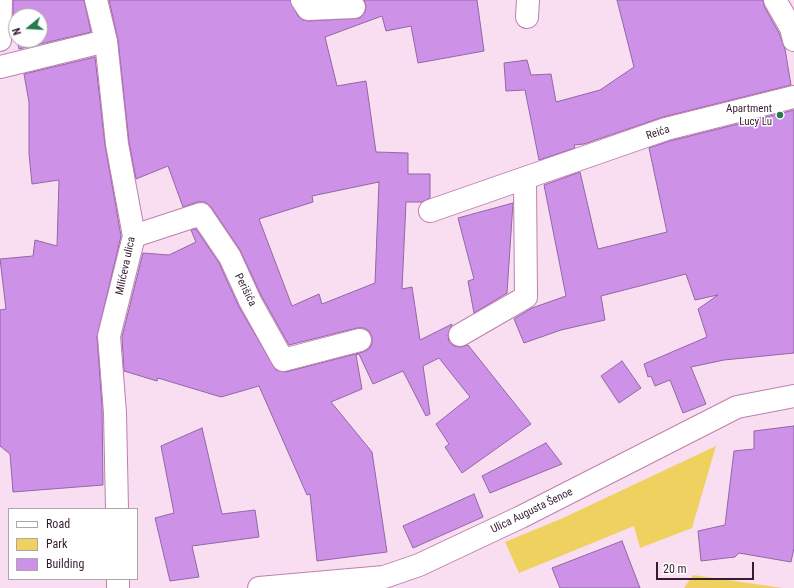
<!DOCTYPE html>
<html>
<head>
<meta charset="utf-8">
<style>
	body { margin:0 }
	#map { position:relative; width:794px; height:588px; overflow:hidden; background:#f9def2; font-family:"Roboto Condensed",sans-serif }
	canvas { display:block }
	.legend { position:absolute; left:8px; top:508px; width:130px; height:72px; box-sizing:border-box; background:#fff; border:1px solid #aea4ac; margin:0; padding:5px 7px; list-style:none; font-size:12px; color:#351c30 }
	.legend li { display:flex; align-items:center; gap:8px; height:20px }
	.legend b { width:20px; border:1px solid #aea4ac }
	.north { position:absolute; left:8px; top:8px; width:40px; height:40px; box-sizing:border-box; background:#fff; border:1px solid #aea4ac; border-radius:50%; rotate:252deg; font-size:11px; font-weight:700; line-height:16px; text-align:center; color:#351c30 }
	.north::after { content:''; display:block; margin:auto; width:14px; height:18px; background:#287a4c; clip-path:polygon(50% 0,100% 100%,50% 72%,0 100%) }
	.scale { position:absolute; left:656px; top:562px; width:98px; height:18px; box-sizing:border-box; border:2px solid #351c30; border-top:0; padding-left:5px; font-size:12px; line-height:14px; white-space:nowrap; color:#351c30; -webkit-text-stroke:3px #fff; paint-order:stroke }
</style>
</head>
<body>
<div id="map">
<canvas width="794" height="588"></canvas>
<ul class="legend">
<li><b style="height:5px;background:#fff"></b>Road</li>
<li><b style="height:11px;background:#eed15f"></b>Park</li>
<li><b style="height:11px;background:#cd91e8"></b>Building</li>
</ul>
<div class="north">N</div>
<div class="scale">20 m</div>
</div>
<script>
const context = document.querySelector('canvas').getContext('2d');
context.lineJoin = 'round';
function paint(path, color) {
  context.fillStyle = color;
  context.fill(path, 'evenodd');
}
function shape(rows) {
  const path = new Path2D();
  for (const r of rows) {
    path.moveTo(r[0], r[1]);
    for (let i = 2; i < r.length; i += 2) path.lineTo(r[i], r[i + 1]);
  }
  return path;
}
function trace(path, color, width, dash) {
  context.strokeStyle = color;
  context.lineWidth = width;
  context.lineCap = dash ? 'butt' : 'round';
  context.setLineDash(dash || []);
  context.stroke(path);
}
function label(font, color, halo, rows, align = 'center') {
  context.font = font + ' "Roboto Condensed",sans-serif';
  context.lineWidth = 3;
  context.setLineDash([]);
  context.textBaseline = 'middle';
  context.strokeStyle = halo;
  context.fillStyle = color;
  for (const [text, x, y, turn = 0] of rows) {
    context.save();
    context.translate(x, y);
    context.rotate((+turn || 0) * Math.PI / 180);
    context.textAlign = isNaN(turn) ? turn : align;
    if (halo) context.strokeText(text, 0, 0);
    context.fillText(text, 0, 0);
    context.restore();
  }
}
const green = shape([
	[716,446,692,528,640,548,634,526,519,573,505,542,563,518],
	[693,575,783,588,684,588]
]);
const building = shape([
	[13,0,84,0,91,32,19,49,17,40,40,40,40,16,16,16,16,33,13,17,13,0],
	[109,0,290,0,298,16,303,20,309,21,360,18,365,12,366,6,364,0,477,0,484,51,418,63,411,26,386,31,382,16,325,37,337,86,366,81,376,152,408,153,408,174,430,174,430,198,422,202,406,202,402,289,412,287,420,340,452,324,448,335,449,342,454,346,460,347,468,345,531,424,462,473,445,447,449,444,436,424,470,397,439,358,423,366,430,414,426,416,403,371,373,384,359,354,356,355,362,389,331,402,372,452,387,552,317,561,310,494,307,495,259,386,221,397,158,378,157,381,124,371,122,337,143,253,169,255,196,242,191,230,196,229,219,263,239,307,276,370,286,372,363,352,369,349,372,344,372,337,369,331,364,328,357,328,289,345,261,295,240,250,211,207,205,202,197,202,183,207,168,166,136,179,129,142,118,40,109,0],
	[379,182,375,283,322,304,319,294,292,306,259,219,313,202,312,196,379,182],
	[617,0,763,0,764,6,779,33,785,49,791,85,663,117,584,144,574,145,575,148,539,160,525,90,506,91,504,63,527,60,531,75,551,74,556,102,600,90,634,67,617,0],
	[95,57,105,145,121,236,97,337,102,406,103,485,13,492,10,454,0,446,0,310,6,309,0,259,33,256,35,240,57,246,59,180,32,184,29,154,29,102,24,74,95,57],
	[794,110,794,353,724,360,691,367,706,404,683,413,670,380,655,386,651,376,648,377,644,364,707,337,698,309,718,295,695,300,686,274,601,296,605,320,561,330,524,343,514,319,532,308,566,296,544,185,580,172,598,249,667,232,649,148,670,141,794,110],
	[513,203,507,293,474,313,468,281,474,279,458,218,513,203],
	[622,361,641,388,619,403,601,376,622,361],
	[794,426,794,548,791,562,739,553,735,557,701,561,698,531,725,525,734,451,754,449,754,431,794,426],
	[202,428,222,514,255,510,259,537,192,546,199,577,170,581,155,518,174,513,161,446,202,428],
	[546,443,562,464,490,493,482,476,546,443],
	[474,494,483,517,413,548,403,526,474,494],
	[622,541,640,588,560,588,552,568,622,541]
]);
const street = shape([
	[96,0,106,41,117,144,134,236,109,336,115,413,117,509],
	[302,0,308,9,354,7],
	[775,0,791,28,794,40],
	[527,17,528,0],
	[0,40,1,0],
	[0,67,106,41],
	[430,211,666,129,794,97],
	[134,236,201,214,230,257,250,301,283,360,360,340],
	[460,335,526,297,525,179],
	[118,579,118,588],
	[259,588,384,577,419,565,521,517,737,407,794,396]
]);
const markers = [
	[780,115,4,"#287a4c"]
];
const poiNames = [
	["Apartment",772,109],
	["Lucy Lu",772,122]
];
const streetNames = [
	["Reića",658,133,-18],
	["Milićeva ulica",126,266,-78],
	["Perišića",245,290,64],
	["Ulica Augusta Šenoe",532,511,-26]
];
paint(green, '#eed15f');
paint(building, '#cd91e8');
trace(building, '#9167a4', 1);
trace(street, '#bf7fb1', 24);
trace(street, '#fff', 22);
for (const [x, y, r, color] of markers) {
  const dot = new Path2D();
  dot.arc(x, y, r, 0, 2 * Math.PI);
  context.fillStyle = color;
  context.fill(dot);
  trace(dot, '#fff', 1.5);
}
label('11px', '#351c30', '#fff', poiNames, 'right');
label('11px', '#351c30', '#fff', streetNames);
</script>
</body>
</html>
